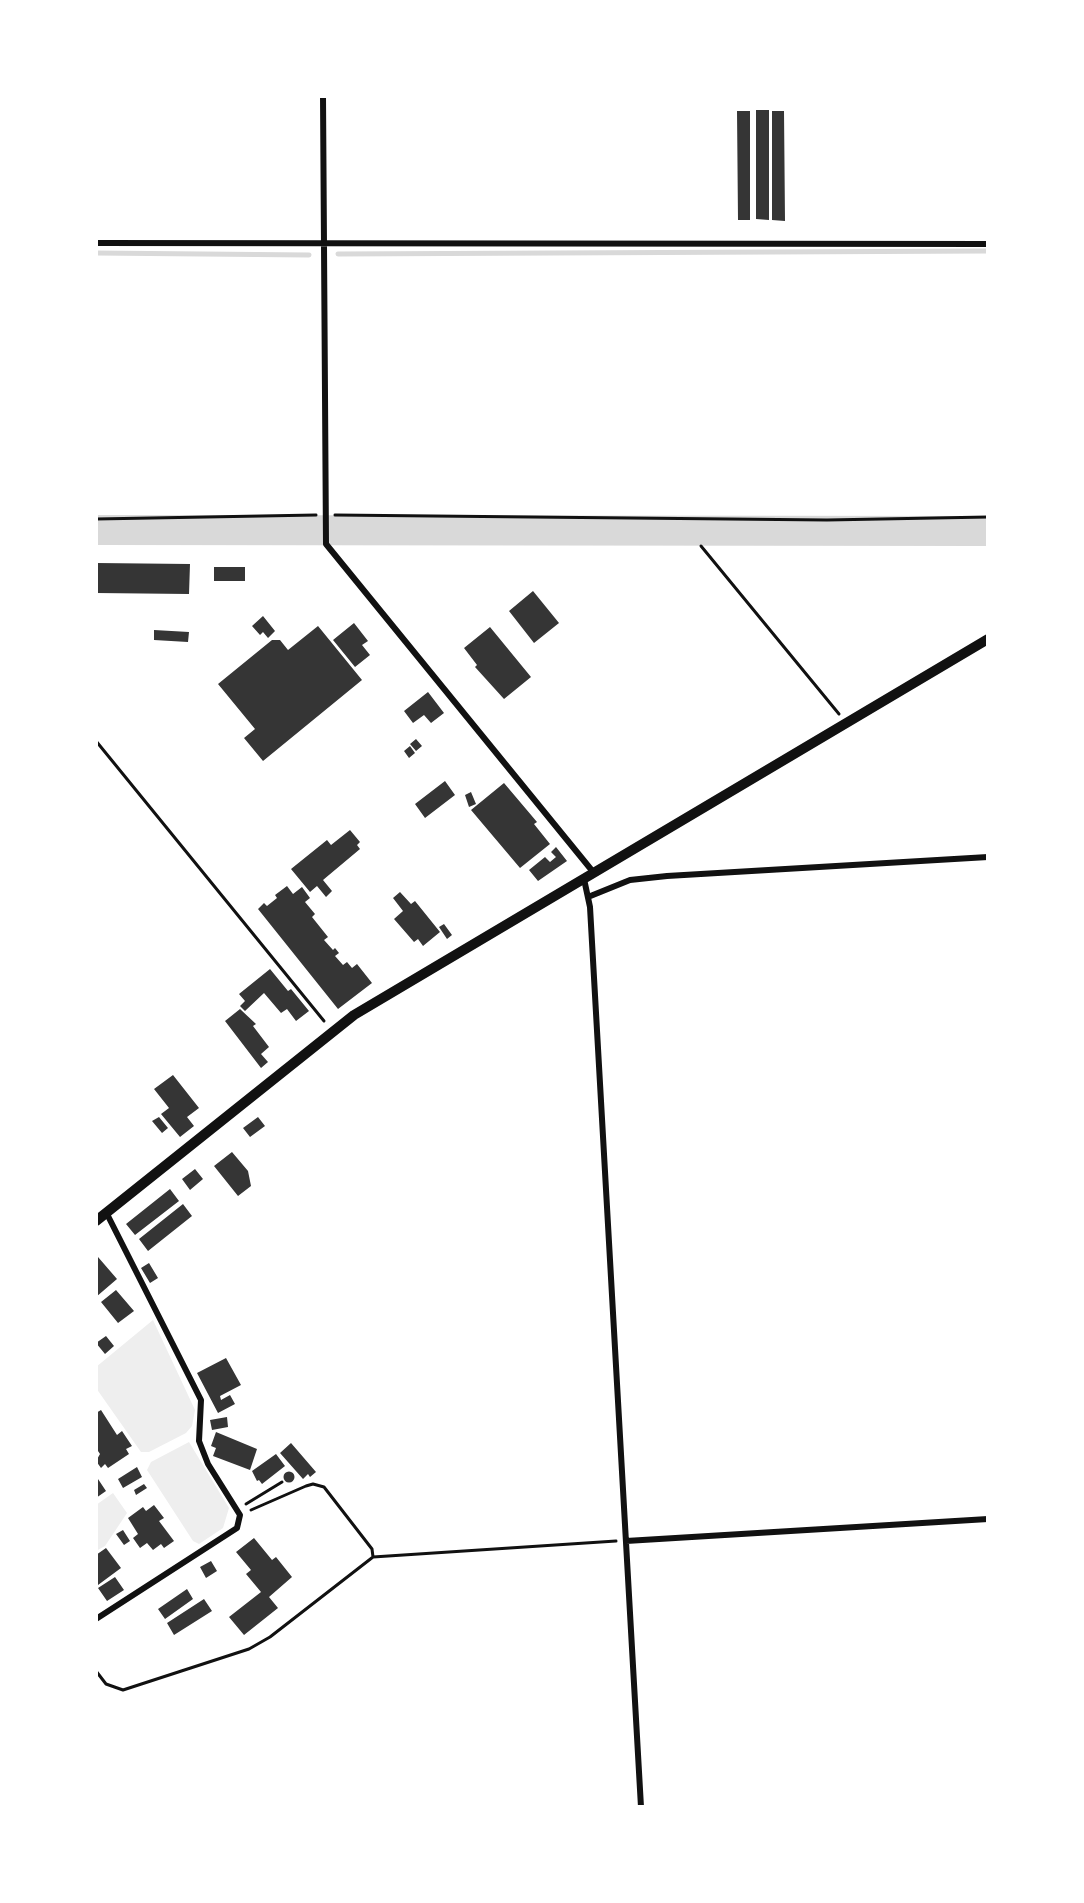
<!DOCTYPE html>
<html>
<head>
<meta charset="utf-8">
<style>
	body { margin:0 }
	#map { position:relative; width:1084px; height:1903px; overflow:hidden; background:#fff; font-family:Helvetica,sans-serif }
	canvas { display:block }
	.frame { position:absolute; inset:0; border:98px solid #fff; pointer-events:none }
</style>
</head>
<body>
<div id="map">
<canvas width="1084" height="1903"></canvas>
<div class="frame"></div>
</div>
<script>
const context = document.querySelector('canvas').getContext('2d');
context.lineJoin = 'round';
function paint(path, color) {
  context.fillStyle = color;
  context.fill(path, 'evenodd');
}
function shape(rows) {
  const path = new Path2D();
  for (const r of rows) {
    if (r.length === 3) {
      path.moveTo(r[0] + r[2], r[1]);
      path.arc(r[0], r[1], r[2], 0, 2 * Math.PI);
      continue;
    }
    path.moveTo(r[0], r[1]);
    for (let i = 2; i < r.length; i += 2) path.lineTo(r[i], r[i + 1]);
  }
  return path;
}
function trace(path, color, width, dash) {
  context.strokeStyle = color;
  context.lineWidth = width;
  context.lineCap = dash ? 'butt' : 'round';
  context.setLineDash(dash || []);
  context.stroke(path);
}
const green = shape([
	[153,1320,195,1410,192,1426,186,1433,149,1452,141,1452,96,1388,96,1367],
	[189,1442,229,1508,223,1528,199,1544,193,1541,147,1470,151,1462],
	[113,1493,127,1513,105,1546,96,1551,96,1505]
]);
const stream = shape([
	[96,253,309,255],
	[338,254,988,251]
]);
const river = shape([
	[96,530,988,531]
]);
const building = shape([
	[756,110,769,110,769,220,756,219],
	[737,111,750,111,750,220,738,220],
	[772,111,784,111,785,221,772,220],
	[96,563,190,564,189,594,96,593],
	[214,567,245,567,245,581,214,581],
	[533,591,559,623,534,643,509,611],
	[263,616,275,631,268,638,263,632,260,635,252,626],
	[354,623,368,641,362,645,370,655,355,667,333,640],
	[318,626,362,680,263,761,244,738,255,729,218,684,272,640,280,640,288,650],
	[490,627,531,677,504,699,475,667,477,665,464,648],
	[154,630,189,632,188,642,154,640],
	[428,692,444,713,431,723,424,715,413,723,404,711],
	[416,739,422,746,416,751,410,744],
	[410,746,415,753,409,758,404,751],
	[445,781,455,795,425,818,415,804],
	[504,783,537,822,534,824,550,844,520,868,471,810],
	[471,792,476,804,469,807,465,795],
	[350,830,360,842,357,845,360,849,323,880,332,891,326,897,317,886,310,892,291,869,327,840,331,845],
	[556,847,567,861,538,881,529,870,545,857,550,862,556,857,551,852],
	[287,886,293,894,302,887,310,898,305,902,315,914,312,917,328,937,324,940,333,950,335,948,339,953,335,956,343,965,347,962,352,968,357,964,372,983,338,1009,258,909,264,903,267,906,277,898,275,895],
	[400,892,411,904,415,901,440,932,423,946,418,939,414,942,394,919,403,911,393,898],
	[444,924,452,935,447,939,439,927],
	[270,969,288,991,291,989,309,1011,296,1021,287,1009,281,1013,264,993,245,1011,240,1006,245,1001,239,994],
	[240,1009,256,1024,253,1026,269,1047,261,1054,268,1062,261,1068,225,1021],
	[173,1075,199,1108,187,1117,194,1126,180,1137,161,1114,169,1108,154,1089],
	[159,1117,168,1128,162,1133,152,1121],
	[258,1117,265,1126,250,1137,243,1128],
	[232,1152,248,1171,251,1186,238,1196,214,1166],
	[195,1169,203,1179,190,1190,182,1179],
	[170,1189,179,1201,135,1235,126,1224],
	[183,1204,192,1216,148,1251,139,1239],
	[98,1257,117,1279,96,1297,96,1259],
	[149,1263,158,1278,150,1283,141,1268],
	[116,1290,134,1311,118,1323,101,1302],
	[106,1336,114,1346,105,1354,96,1343],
	[226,1358,241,1385,220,1396,221,1400,230,1395,235,1404,218,1413,197,1373],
	[101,1410,117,1435,122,1431,132,1446,126,1449,129,1454,108,1468,105,1464,101,1468,96,1461,100,1454,96,1448,96,1413],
	[227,1417,228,1427,212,1430,210,1420],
	[216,1432,257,1449,250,1470,213,1456,216,1448,211,1446],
	[291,1443,316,1472,310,1477,308,1474,303,1479,280,1453],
	[276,1454,285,1466,262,1484,259,1480,257,1481,252,1471],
	[137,1467,142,1477,123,1488,118,1479],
	[289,1477,5.5],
	[96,1476,106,1491,96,1498],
	[144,1484,147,1488,136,1495,134,1490],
	[154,1505,164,1518,159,1521,174,1541,164,1548,161,1544,153,1550,147,1543,140,1548,133,1538,138,1534,128,1518,143,1507,146,1511],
	[123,1530,130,1541,124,1545,116,1534],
	[254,1538,272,1560,276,1557,292,1577,269,1597,278,1608,244,1635,229,1617,261,1592,246,1574,251,1570,236,1552],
	[106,1548,121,1568,98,1585,96,1555],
	[211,1561,217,1571,206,1578,200,1567],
	[115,1577,124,1590,107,1601,98,1588],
	[187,1589,193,1599,165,1619,158,1609],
	[204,1599,212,1611,174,1635,167,1623]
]);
const path = shape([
	[335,515,827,520,988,517],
	[96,519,316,515],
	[701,546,839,714],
	[96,741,324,1021],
	[246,1504,282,1482],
	[373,1557,616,1541],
	[96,1671,106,1684,123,1690,249,1649,270,1637,373,1557,372,1549,324,1487,313,1484,306,1486,251,1510]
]);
const minor = shape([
	[323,96,326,544,594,873],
	[96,243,988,244],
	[584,879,590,907,641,1807],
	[588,897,630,880,667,876,988,857],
	[626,1541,988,1519],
	[96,1619,237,1528,240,1515,208,1464,199,1441,201,1400,106,1212]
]);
const tertiary = shape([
	[96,1221,354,1015,988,639]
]);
paint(green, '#eee');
trace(stream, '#d9d9d9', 5);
trace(river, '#d9d9d9', 30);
paint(building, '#353535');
trace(path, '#111', 3);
trace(minor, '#111', 6);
trace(tertiary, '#111', 10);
</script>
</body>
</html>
